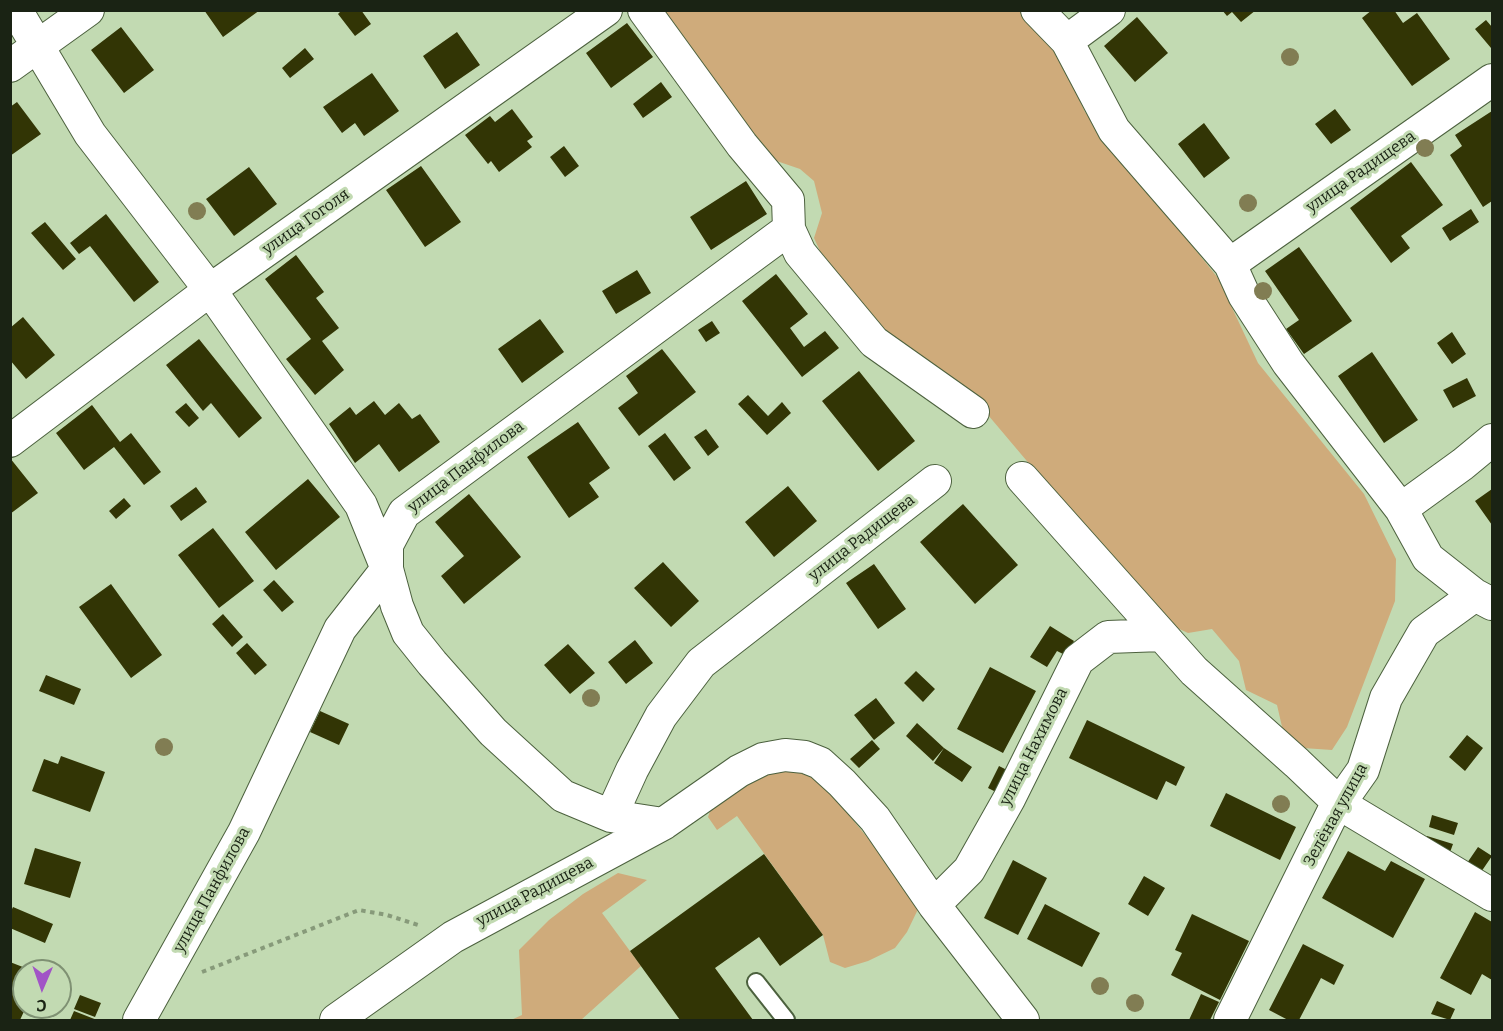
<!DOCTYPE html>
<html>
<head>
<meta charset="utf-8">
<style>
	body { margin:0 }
	#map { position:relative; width:1503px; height:1031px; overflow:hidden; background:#c2dab2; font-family:Bitter,serif }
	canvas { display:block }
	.frame { position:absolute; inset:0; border:12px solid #1a2314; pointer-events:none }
	.north { position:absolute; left:12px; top:959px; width:60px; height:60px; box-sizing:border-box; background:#c2dab2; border:2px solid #7f9173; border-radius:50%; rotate:182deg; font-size:16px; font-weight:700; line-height:24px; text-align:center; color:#1a2314 }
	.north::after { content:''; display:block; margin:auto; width:21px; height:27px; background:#a154c6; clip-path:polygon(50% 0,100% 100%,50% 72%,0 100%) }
</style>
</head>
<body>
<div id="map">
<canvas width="1503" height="1031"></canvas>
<div class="frame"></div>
<div class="north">С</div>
</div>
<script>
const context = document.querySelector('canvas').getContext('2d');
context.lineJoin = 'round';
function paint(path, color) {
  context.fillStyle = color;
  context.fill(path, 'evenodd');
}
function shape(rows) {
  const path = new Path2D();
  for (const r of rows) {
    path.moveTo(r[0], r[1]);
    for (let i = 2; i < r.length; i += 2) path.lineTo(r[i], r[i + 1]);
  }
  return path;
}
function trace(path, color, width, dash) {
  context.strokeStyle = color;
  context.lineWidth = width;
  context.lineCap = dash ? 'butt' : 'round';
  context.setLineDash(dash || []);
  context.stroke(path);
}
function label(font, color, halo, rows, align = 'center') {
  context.font = font + ' Bitter,serif';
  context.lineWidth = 6;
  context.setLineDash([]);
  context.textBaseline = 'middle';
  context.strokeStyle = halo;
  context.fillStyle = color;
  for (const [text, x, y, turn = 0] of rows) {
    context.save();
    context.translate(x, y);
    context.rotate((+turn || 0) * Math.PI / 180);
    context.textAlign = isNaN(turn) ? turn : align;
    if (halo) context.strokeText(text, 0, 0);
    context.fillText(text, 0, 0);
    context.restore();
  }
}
const green = shape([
	[656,11,1023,11,1059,55,1085,112,1218,278,1258,363,1364,494,1396,559,1395,601,1347,727,1332,750,1303,748,1283,731,1277,705,1246,690,1239,661,1212,629,1188,633,1162,621,988,415,901,349,831,275,814,238,822,213,814,181,800,169,765,157],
	[773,763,812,770,921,903,907,932,895,948,868,961,845,968,830,962,823,935,737,816,717,830,708,817,714,800],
	[618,873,647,880,602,913,641,966,581,1020,511,1020,522,1015,519,950,549,920,583,894]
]);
const building = shape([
	[204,10,260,10,223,37],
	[342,10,361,10,371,24,355,36,338,14],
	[1222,10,1256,10,1241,22,1232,12,1227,16],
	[1372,10,1394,10,1403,23,1417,13,1450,59,1412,86,1362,18],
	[1137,17,1168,53,1135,82,1104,46],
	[1486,20,1492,27,1492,47,1491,48,1475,29],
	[627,23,653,57,611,88,586,53],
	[121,27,154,70,124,93,91,50],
	[457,32,480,65,445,89,423,56],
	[305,48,314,59,290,78,282,68],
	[372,73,399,111,364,136,355,123,342,133,323,107],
	[661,82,672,97,643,118,633,104],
	[17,102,41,134,10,156,10,107],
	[512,109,533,137,527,141,532,147,499,172,491,161,488,164,465,135,490,116,495,122],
	[1335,109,1351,130,1331,144,1315,124],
	[1492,111,1492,201,1483,207,1450,155,1462,146,1455,135],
	[1204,123,1230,158,1204,178,1178,144],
	[564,146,579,166,565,177,550,157],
	[1411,162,1443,205,1401,236,1410,248,1391,263,1350,208],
	[421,166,461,222,425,247,386,190],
	[249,167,277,204,234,236,206,199],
	[746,181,767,214,711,250,690,217],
	[1471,209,1479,222,1450,241,1442,228],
	[106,214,159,282,134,302,90,246,79,254,70,243],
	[45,222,76,259,63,270,31,233],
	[1299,247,1352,321,1304,354,1286,329,1299,320,1265,271],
	[296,255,324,292,316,298,339,328,322,341,344,370,315,395,286,359,311,339,265,279],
	[637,270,651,293,616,314,602,291],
	[776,274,808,314,790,328,804,347,825,331,839,348,802,377,742,301],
	[23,317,55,355,26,379,10,360,10,328],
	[540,319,564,352,522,383,498,349],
	[712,321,720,333,706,342,698,330],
	[1452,332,1466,354,1452,364,1437,343],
	[199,339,262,418,239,438,211,403,203,411,166,365],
	[662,349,696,392,639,436,618,408,638,393,626,376],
	[1372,352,1418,420,1384,443,1338,376],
	[859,371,915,441,878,471,822,401],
	[1467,378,1476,396,1453,408,1443,390],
	[748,395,768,416,782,402,791,413,767,435,738,404],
	[374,401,385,415,399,403,412,419,420,414,440,442,399,472,379,444,355,463,329,424,350,407,356,415],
	[186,403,199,418,189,427,175,412],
	[92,405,120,442,131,433,161,472,144,485,114,447,84,470,56,433],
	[578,422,610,468,589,483,599,497,569,518,527,457],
	[706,429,719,447,708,456,694,437],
	[665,433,691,468,674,481,648,446],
	[10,458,38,493,10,514],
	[308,479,340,517,276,570,245,532],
	[788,486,817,521,774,557,745,522],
	[196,487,207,502,181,521,170,506],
	[1492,489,1492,525,1475,501],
	[469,494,521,557,464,604,441,576,464,556,435,522],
	[124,498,131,506,116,519,109,511],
	[963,504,1018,565,975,604,920,542],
	[213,528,254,581,219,608,178,555],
	[663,562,699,601,671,627,634,588],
	[874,564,906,609,878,629,846,583],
	[274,580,294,602,282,612,263,590],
	[111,584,162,655,131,678,79,607],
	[223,614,243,637,232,647,212,624],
	[1050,626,1074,641,1065,655,1057,651,1047,667,1030,657],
	[635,640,653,663,626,684,608,662],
	[247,643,267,665,255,675,236,653],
	[568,644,595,673,570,694,544,665],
	[990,667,1036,691,1003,753,957,729],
	[916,671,935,689,923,702,904,683],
	[46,675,81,689,74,705,39,691],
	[876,698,895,723,874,740,854,715],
	[320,711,349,724,339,745,310,732],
	[1087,720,1185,767,1176,786,1166,781,1157,800,1069,758],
	[917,723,944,748,972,767,962,782,934,763,944,748,933,761,906,736],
	[1467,735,1483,748,1465,771,1449,757],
	[872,740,880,749,859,768,850,759],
	[61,756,105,772,90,812,32,791,44,759,58,764],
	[999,766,1011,772,1000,794,988,788],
	[1226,793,1296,827,1280,860,1210,826],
	[1432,815,1458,823,1454,835,1429,827],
	[1427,836,1453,844,1449,855,1423,848],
	[1478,847,1492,856,1479,875,1465,866],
	[35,848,81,862,70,898,24,884],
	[1348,851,1385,871,1391,861,1425,879,1393,938,1322,898],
	[764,854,823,935,780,966,759,937,715,968,753,1020,680,1020,630,951],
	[1013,860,1047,878,1018,935,984,918],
	[1144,876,1165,888,1148,916,1128,904],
	[1045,904,1100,933,1082,967,1027,939],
	[13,907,53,924,45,943,10,928,10,913],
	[1475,912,1492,922,1492,980,1482,974,1471,995,1440,978],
	[1192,914,1249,941,1220,1000,1171,975,1182,953,1175,950],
	[1303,944,1344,965,1334,985,1321,978,1299,1020,1288,1020,1269,1010],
	[10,962,33,971,24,971,24,1007,26,1007,20,1020,10,1020],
	[1201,994,1219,1002,1210,1020,1189,1020],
	[80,995,101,1003,95,1017,74,1009],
	[1437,1001,1455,1009,1450,1020,1431,1014],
	[74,1011,97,1020,70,1020]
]);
const path = shape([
	[202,972,359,910,387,915,418,925]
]);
const lane = shape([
	[756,982,786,1020]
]);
const street = shape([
	[16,10,90,134,210,290,361,505,387,569,397,606,408,633,432,663,493,732,563,796,611,816,663,824],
	[644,10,742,145,788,200,789,229,800,253,874,342,973,412],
	[1037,10,1067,41,1114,130,1230,264,1244,295,1288,363,1401,509,1428,558,1475,595,1492,604],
	[1067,41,1109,10],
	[10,66,88,10],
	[1230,264,1492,80],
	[10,441,210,290,606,10],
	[1022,478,1194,671,1297,763,1340,804,1492,895],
	[1401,509,1463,464,1492,440],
	[611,816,632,770,661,716,701,663,935,481],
	[934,905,969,870,1009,799,1078,660,1108,637,1162,635],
	[139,1020,244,832,340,629,387,569,387,545,404,513,789,229],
	[336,1020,453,937,663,824,739,771,763,759,785,755,805,757,820,763,842,783,875,819,934,905,1023,1020],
	[1230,1020,1332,814,1363,770,1386,698,1424,632,1475,595]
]);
const trees = [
	[1290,57],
	[1425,148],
	[1248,203],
	[197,211],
	[1263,291],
	[591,698],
	[164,747],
	[1281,804],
	[1100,986],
	[1135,1003]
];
const streetNames = [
	["улица Радищева",1361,172,-35],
	["улица Гоголя",306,222,-35],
	["улица Панфилова",466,467,-37],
	["улица Радищева",862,538,-38],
	["улица Нахимова",1034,747,-63],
	["Зелёная улица",1336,815,-61],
	["улица Панфилова",212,890,-61],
	["улица Радищева",535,892,-28]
];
paint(green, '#cfab7b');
paint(building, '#323505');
trace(lane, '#4c613e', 20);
trace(street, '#4c613e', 34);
trace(path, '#879a7a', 4, [4.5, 4.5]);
trace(lane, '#fff', 16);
trace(street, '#fff', 32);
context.fillStyle = '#817d53';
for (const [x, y] of trees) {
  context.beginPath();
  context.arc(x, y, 9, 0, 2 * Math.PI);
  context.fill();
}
label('16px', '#1a2314', '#c2dab2', streetNames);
</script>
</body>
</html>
